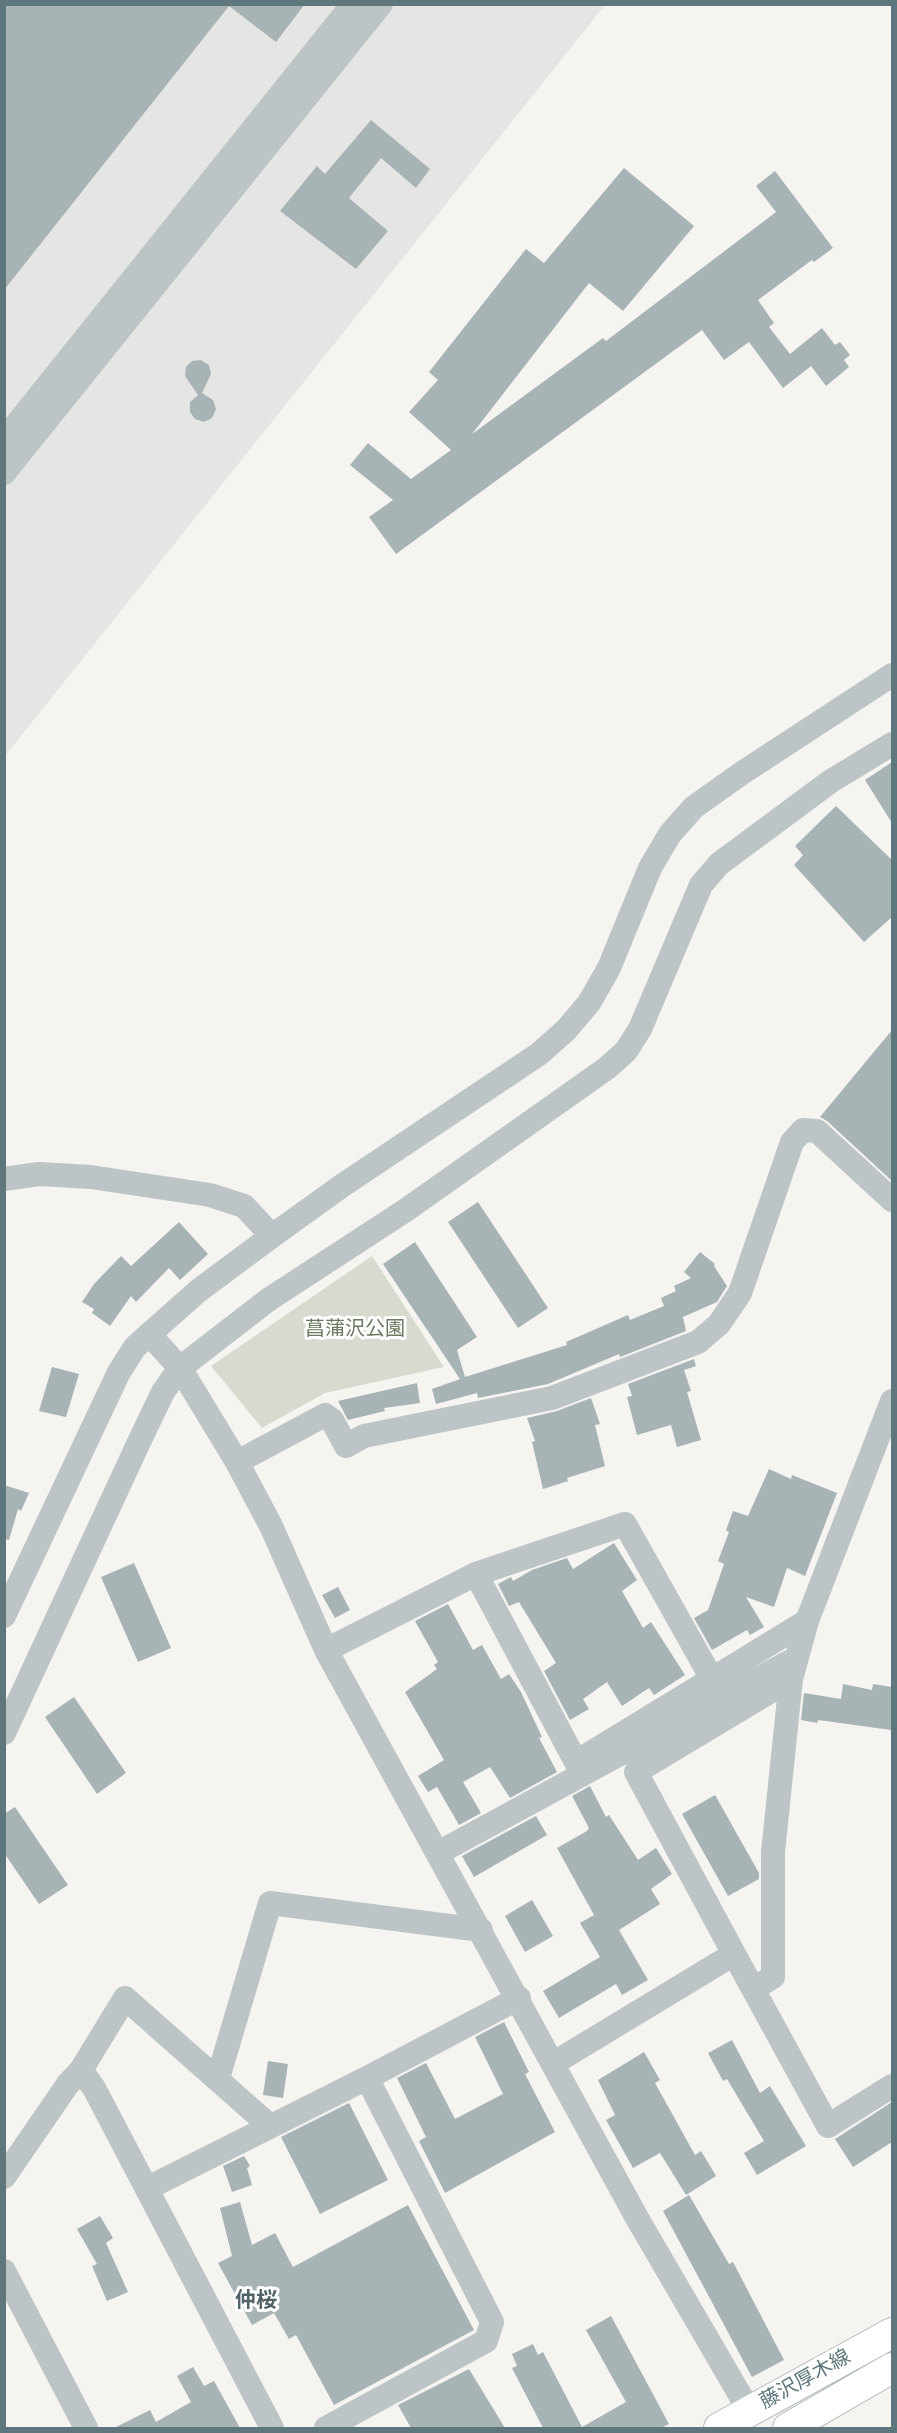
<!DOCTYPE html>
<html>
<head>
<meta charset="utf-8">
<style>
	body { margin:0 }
	#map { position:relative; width:897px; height:2433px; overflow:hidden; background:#f5f4f0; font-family:Overpass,sans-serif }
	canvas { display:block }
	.frame { position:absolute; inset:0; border:6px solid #5e777d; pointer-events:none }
</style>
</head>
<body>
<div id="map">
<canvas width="897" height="2433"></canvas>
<div class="frame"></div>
</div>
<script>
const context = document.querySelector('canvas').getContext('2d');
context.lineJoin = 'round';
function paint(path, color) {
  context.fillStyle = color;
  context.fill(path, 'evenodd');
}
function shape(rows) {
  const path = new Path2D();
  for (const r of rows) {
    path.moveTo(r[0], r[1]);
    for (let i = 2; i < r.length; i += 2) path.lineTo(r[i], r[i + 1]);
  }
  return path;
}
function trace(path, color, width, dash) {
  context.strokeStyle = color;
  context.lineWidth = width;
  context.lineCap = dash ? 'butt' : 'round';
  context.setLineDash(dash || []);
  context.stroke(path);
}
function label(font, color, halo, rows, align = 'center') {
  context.font = font + ' Overpass,"Noto Sans JP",sans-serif';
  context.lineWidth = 6;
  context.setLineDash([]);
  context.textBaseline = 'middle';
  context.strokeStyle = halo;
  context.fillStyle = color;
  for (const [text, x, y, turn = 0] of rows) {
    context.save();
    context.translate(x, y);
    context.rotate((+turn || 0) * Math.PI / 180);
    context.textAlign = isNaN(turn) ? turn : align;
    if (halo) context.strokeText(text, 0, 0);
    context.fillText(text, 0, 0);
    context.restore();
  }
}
const built = shape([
	[5,5,605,5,5,756]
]);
const green = shape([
	[372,1256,444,1367,325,1393,262,1428,211,1366]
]);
const building = shape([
	[4,4,305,4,276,42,229,6,4,290],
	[371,120,430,169,416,188,381,158,349,198,388,231,356,269,280,211,317,166,325,174],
	[624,168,694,226,623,311,589,283,472,434,603,338,606,341,776,212,756,186,775,171,833,248,814,262,812,260,758,300,774,323,769,327,790,354,822,328,835,345,840,342,850,355,844,360,849,367,826,386,811,366,783,388,749,342,724,360,702,330,396,554,369,517,393,500,350,465,368,443,411,479,451,450,409,412,438,380,429,372,526,249,544,263],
	[201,360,209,365,211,374,202,393,213,400,216,409,212,418,204,422,195,419,190,412,190,402,198,395,185,376,186,367,192,361],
	[892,762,892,823,865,780],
	[836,806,892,860,892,917,864,942,794,865,803,855,795,846],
	[892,1030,892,1181,827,1121,820,1117],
	[478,1202,548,1308,518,1328,448,1222],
	[179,1222,208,1254,180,1280,169,1268,136,1302,131,1296,110,1326,92,1313,94,1309,82,1302,94,1284,121,1256,131,1266],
	[415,1242,477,1337,457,1350,465,1377,567,1345,566,1342,628,1315,630,1320,664,1306,661,1298,676,1291,674,1286,691,1278,684,1272,700,1252,715,1264,714,1266,727,1286,717,1302,683,1317,686,1331,620,1357,619,1354,548,1384,478,1398,477,1393,436,1404,432,1389,460,1379,383,1264],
	[694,1359,696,1366,684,1370,691,1391,687,1392,701,1440,677,1447,671,1425,637,1435,627,1397,632,1396,628,1384],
	[52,1367,79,1374,66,1417,39,1411],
	[417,1383,420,1403,384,1408,385,1411,348,1420,338,1401],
	[591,1398,600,1424,595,1425,605,1466,567,1478,568,1481,543,1489,532,1442,535,1441,527,1418,557,1411],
	[769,1469,791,1479,792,1475,837,1493,805,1576,787,1568,774,1607,746,1597,764,1627,750,1635,747,1630,712,1650,694,1618,708,1610,724,1564,718,1561,729,1532,726,1530,733,1511,748,1516],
	[4,1485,29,1493,21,1511,18,1509,9,1540,4,1539],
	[614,1543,637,1580,622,1591,643,1628,651,1622,685,1675,654,1695,649,1688,622,1706,607,1682,583,1699,589,1709,570,1720,544,1671,556,1663,519,1602,509,1606,498,1584,511,1577,513,1581,532,1570,567,1558,573,1569],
	[134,1563,171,1648,138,1662,101,1577],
	[338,1587,350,1610,335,1618,322,1595],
	[448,1604,473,1650,482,1645,501,1679,509,1674,521,1692,542,1737,539,1738,557,1772,510,1798,490,1767,463,1782,481,1813,459,1825,437,1787,428,1792,418,1776,444,1760,405,1692,437,1669,434,1665,438,1662,415,1621],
	[843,1684,872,1690,873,1684,892,1687,891,1730,818,1720,817,1723,801,1720,804,1693,841,1699],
	[74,1697,126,1773,97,1794,45,1717],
	[590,1786,606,1817,609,1815,638,1860,656,1848,672,1874,651,1889,660,1904,619,1930,648,1980,622,1995,616,1984,559,2018,543,1991,600,1957,580,1923,594,1915,557,1848,587,1831,589,1828,572,1796],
	[715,1795,759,1873,759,1879,728,1896,682,1814],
	[15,1807,68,1885,39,1904,4,1853,4,1814],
	[536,1816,547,1835,474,1877,462,1856],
	[532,1900,553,1936,525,1952,505,1916],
	[504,2022,529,2072,525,2074,555,2132,445,2193,419,2141,426,2137,397,2078,426,2063,455,2119,503,2094,475,2037],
	[732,2040,760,2093,770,2086,806,2146,757,2175,744,2153,764,2141,727,2079,723,2081,708,2053],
	[644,2052,660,2080,655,2083,695,2155,701,2151,716,2176,686,2195,660,2153,633,2168,606,2120,615,2115,598,2080],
	[268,2061,288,2064,283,2098,263,2095],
	[892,2102,892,2142,853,2167,835,2139],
	[349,2103,388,2180,320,2214,281,2137],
	[244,2156,250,2166,247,2168,252,2185,232,2192,223,2166],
	[689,2195,729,2264,733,2262,784,2360,752,2377,663,2211],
	[240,2202,252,2245,275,2233,293,2267,408,2205,474,2330,334,2405,296,2335,289,2339,274,2313,252,2325,218,2263,232,2256,220,2208],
	[100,2216,113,2238,106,2243,128,2292,107,2301,92,2266,97,2264,77,2229],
	[611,2316,669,2424,661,2428,543,2428,512,2368,517,2366,512,2354,533,2344,538,2355,543,2352,582,2427,626,2402,586,2330],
	[193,2367,204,2386,214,2381,240,2428,114,2428,150,2410,156,2422,191,2402,177,2376],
	[469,2369,505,2428,411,2428,398,2405]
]);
const minor = shape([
	[4,440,353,4],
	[4,473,381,4],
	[4,1179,39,1174,91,1177,210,1195,244,1206,272,1236],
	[149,1334,180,1368,237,1462,271,1526,326,1650,637,2218,750,2412],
	[237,1462,325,1415,332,1420,346,1446,364,1436,552,1398,698,1342,719,1324,740,1293,792,1142,803,1130,817,1131,892,1200],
	[476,1574,576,1762,807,1621],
	[4,1616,119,1372,135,1347,198,1291,272,1236,343,1185,539,1054,566,1030,589,1003,609,968,650,868,670,834,694,807,742,773,892,675],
	[326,1650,476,1574,625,1524,712,1679],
	[4,1733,139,1442,163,1392,180,1368,268,1300,406,1210,607,1068,626,1051,640,1029,701,885,719,864,831,781,892,744],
	[438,1853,789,1662],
	[734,1954,828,2126,892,2086],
	[753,1989,773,1977,773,1852,791,1679],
	[554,2063,734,1954,636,1772,791,1679,807,1621,892,1401],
	[81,2070,125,1998,270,2126],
	[218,2078,270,1903,481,1930],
	[4,2177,68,2084,81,2070,94,2088,272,2428],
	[148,2188,367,2078,519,1998],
	[4,2271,86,2428],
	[326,2428,486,2341,492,2322,367,2078]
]);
const major = shape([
	[719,2428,892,2333],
	[788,2428,892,2368]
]);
const parkNames = [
	["菖蒲沢公園",355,1331]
];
const streetNames = [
	["藤沢厚木線",806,2381,-29]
];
const neighbourhoodNames = [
	["仲桜",256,2303]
];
paint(built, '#e5e6e4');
paint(green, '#d6dacf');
paint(building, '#a8b3b5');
trace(major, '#b0b8ba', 32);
trace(minor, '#bdc4c6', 24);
trace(major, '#fff', 30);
label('20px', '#6c7a61', '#fff', parkNames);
label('20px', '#5e777d', '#fff', streetNames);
label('bold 21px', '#506368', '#fff', neighbourhoodNames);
</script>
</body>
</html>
